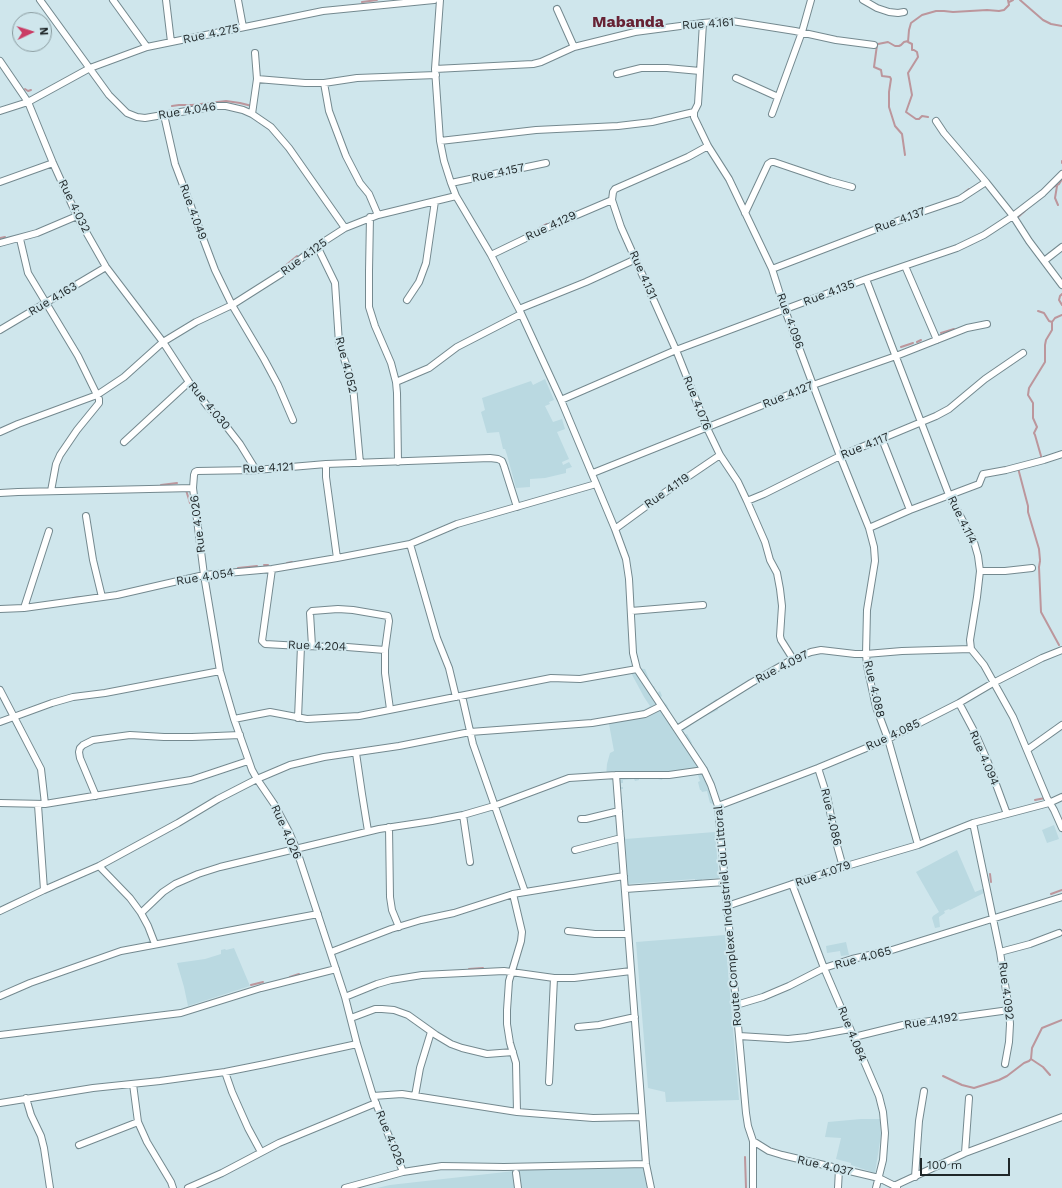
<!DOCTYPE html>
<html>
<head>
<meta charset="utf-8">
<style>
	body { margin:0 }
	#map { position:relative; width:1062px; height:1188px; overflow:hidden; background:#cfe6ec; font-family:"Work Sans",sans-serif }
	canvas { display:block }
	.north { position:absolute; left:12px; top:12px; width:40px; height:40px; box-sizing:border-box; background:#cfe6ec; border:1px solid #899a9e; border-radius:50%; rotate:86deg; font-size:11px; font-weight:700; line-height:16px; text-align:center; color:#1f2729 }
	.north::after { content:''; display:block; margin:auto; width:14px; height:18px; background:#ca3c65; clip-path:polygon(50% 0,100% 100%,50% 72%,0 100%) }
	.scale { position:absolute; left:920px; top:1158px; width:90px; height:18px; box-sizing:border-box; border:2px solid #1f2729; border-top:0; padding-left:5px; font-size:12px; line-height:14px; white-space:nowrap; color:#1f2729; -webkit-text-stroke:3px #cfe6ec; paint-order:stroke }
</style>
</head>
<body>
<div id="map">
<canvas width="1062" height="1188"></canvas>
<div class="north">N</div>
<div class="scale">100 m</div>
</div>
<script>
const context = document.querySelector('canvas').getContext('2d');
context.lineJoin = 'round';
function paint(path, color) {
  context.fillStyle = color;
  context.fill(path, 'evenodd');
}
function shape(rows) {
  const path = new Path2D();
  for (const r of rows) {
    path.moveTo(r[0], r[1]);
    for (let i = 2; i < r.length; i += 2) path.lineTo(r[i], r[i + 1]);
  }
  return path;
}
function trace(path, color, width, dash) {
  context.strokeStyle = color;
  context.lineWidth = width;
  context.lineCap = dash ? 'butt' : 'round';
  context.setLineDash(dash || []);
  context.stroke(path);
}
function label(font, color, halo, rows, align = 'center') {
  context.font = font + ' "Work Sans",sans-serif';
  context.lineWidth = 4;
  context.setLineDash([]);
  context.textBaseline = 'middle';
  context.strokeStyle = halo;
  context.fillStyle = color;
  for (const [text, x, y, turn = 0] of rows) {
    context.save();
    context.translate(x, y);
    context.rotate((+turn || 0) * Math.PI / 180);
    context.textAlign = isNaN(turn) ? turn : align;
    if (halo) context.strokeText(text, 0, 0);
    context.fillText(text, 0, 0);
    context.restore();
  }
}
const built = shape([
	[545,379,554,400,549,402,550,404,545,406,553,422,562,419,565,429,557,432,569,459,562,462,563,465,569,462,572,467,566,469,566,473,545,478,530,479,530,487,516,488,507,455,505,449,503,449,499,432,487,433,481,412,485,410,482,398,531,381,533,385],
	[635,668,645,669,652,686,654,686,657,693,660,691,662,696,660,698,667,705,670,712,669,716,675,726,692,716,691,715,695,714,716,699,717,699,718,710,701,718,683,731,684,735,687,734,691,741,692,743,691,744,718,806,710,803,707,791,702,792,701,790,700,790,698,782,700,781,698,775,696,775,695,774,664,776,662,780,654,778,639,779,639,780,635,781,634,779,623,780,623,783,621,783,621,787,623,787,623,789,614,789,613,777,606,777,607,764,610,753,614,751,609,724,611,718,618,715,621,716,626,714,629,715,637,713,649,707,650,706,644,697,630,671],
	[1054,825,1059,839,1047,843,1042,830],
	[715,832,719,878,707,879,702,879,702,881,695,881,695,879,628,884,625,839],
	[957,850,975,892,985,888,986,892,950,910,949,909,944,911,945,913,939,917,940,927,935,928,932,918,933,916,939,912,916,872],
	[725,935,739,1100,666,1102,665,1092,648,1088,636,942],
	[846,942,849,955,841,956,840,951,827,953,826,946],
	[234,948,250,986,188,1006,184,987,177,963,205,959,221,954,221,950,225,949,226,950],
	[861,1119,880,1119,881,1135,875,1173,851,1165,851,1163,836,1159,841,1138,825,1137,828,1122],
	[644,1167,649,1188,377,1188,390,1185,523,1170]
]);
const stream = shape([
	[1020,0,1043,20,1051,24,1062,26],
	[362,2,377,0],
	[1009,2,1013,0],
	[25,89,28,91,31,90],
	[172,106,179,105,192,105,226,101,240,103,252,106],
	[928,117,922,116,919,119,916,119,906,112,912,95,908,73,918,57,917,52,914,50,912,50,912,44,908,42,909,30,911,23,922,15,936,11,944,11,953,12,987,10,999,11,1004,10,1009,5,1008,0],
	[905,155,902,134,895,126,889,107,889,92,891,79,890,77,882,76,881,70,874,67,877,45,878,44,888,42,895,46,899,46,901,45,904,42,908,41],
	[1062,161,1062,163],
	[1057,186,1055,198,1058,205],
	[1051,188,1059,184,1062,179],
	[964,193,969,189],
	[562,217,574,211],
	[1017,218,1027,209],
	[552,222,561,217],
	[536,230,547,224],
	[522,237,531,232],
	[0,238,5,237],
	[285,266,297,256],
	[1062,294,1060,296,1059,300,1062,305],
	[1038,311,1044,313,1049,321,1052,322],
	[941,333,954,329],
	[917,342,921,340],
	[901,347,913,343],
	[1041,460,1041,456,1035,435,1034,433,1037,427,1033,418,1033,403,1028,395,1029,388,1045,362,1045,345,1046,340,1052,330,1052,322,1055,318,1062,315],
	[1018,468,1028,506,1028,512,1039,549,1040,560],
	[161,485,177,483],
	[110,487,117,487],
	[186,490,190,503],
	[1040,561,1039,567,1041,612,1059,645],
	[287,563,292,562],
	[264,565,268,565],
	[238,568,257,566],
	[206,579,215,578],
	[73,598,83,597],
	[1035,800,1045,798],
	[990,874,991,882],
	[1051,894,1062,890],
	[469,969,483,968],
	[290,977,299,974],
	[251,985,263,982],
	[1031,1059,1043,1067,1050,1075],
	[943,1076,962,1085,974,1088,999,1080,1007,1076],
	[1007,1076,1024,1063,1029,1061,1031,1059,1032,1048,1042,1028,1062,1020],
	[745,1157,746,1188]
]);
const street = shape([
	[40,0,109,95,127,113,137,117,145,118,216,106,226,106,243,110,252,114,271,127,289,148,345,228],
	[113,0,147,47],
	[166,0,171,42],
	[238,0,243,27],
	[440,0,435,69,440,141,444,161,451,183,456,196,491,255,519,309,561,400,615,529,626,559,629,579,633,653,637,669,704,770,711,785,718,806,746,1113,748,1126,753,1141,753,1188],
	[863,0,877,8,889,12,898,13,904,12],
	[557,9,574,47],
	[703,23,698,104,694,112,694,117,708,146,729,179,772,269,785,310,813,385,840,456,869,528,910,510,979,484,983,474,984,474,1006,470,1044,460,1062,454],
	[0,61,28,102,53,163,77,216,106,267,163,342,189,382,208,407,226,426,240,444,256,470],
	[435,69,533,64,541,62,574,47,635,32,703,23,725,21,732,21,795,31,836,40,874,45],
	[617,74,641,68,667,68,700,71],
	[736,78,778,97],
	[257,79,305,83,324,83,357,78,436,75],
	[324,83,329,111,346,156,360,183,369,194,378,215],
	[0,111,28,102,90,68,147,47,323,11,434,0],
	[252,114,257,79,255,53],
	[772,114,802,32,811,0],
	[164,115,175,164,215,270,232,305,264,359,278,385,293,420],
	[936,121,944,133,986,182],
	[440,141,536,130,618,126,652,122,694,112],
	[708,146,688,157,615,189,613,192,612,200,621,227,676,350,707,428,720,455,738,482,747,501,764,494,840,456,936,416,949,409,985,379,1023,353],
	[0,182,53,163],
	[451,183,546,163],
	[745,213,768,164,771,162,774,162,830,181,852,187],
	[370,217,369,271,369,307,375,326,391,363,396,382,397,393,398,462],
	[20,239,28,273,78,356,99,399,99,403,77,430,60,455,56,464,51,491],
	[0,243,37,233,77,216],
	[317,246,335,283,339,343,353,386,360,463],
	[491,255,551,226,612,200],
	[1044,261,1062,247],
	[905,266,937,340],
	[772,269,916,214,960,199,986,182,1013,216,1029,241,1062,285],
	[866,279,949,495,974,542,978,556,980,571,977,597,970,640,971,649,984,665,1013,717,1047,798,1054,810,1062,828],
	[407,300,419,282,426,263,435,201],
	[519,309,586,282,636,259],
	[0,330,106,267],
	[396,382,429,368,457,347,521,314],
	[561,400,676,350,866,279,957,248,984,235,1013,216,1043,193,1062,174],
	[0,432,18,424,97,395,124,377,163,342,196,322,232,305,284,272,317,246,345,228,378,215,456,196],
	[882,439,910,510],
	[124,442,189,382],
	[326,464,326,477,337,558],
	[593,473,813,385,896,356,967,328,987,324],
	[193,488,204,575,220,671,234,719,252,770,257,779,274,804,289,832,296,848,345,997,357,1044,373,1096,403,1172],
	[0,493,18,492,193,488,194,475,195,472,197,471,256,470,326,464,490,458,498,459,502,461,504,466,517,507],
	[747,501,765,542,770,560,777,573,780,589,782,606,780,636,781,640,793,659],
	[86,516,93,560,102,597],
	[869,528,874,547,875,561,867,610,866,654,867,666,876,707,888,739,918,845],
	[615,529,667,491,720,455],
	[410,544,437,638,449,668,456,697],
	[272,569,262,641,265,644,301,646,347,647,385,650,385,673,390,709],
	[980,571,1005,571,1032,568],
	[24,608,49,531],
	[0,609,24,608,117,595,204,575,272,569,337,558,410,544,457,524,596,484],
	[631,611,703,605],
	[312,646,310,613,312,611,338,609,353,610,388,616,389,621,385,650],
	[0,690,41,769,45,804],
	[462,696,473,744,525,892],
	[959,703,976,735,987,760,1007,814],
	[298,718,301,646],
	[234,719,270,712,307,719,359,716,551,678,580,679,637,669],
	[0,722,52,703,73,697,105,693,220,671],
	[677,729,751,683,793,659,811,652,821,650,855,654,866,654,902,651,971,649],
	[1027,750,1062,725],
	[356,753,362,794,368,831],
	[818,768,827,796,836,842,843,867],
	[616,775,646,1164,651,1188],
	[96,796,80,758,79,752,80,748,83,745,93,740,130,735,164,737,192,737,240,735],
	[0,803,45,804,191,780,248,761],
	[38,805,44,890],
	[718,806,818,768,888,739,959,703,993,683,1042,658,1062,650],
	[463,815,470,862],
	[581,819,586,819,619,811],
	[973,823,1000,952,1009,1010,1010,1024,1009,1042,1005,1064],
	[389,827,390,897,392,910,399,927],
	[575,850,621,838],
	[99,866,130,898,141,913,148,926,155,944],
	[792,884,824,968,879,1096,883,1112,885,1133,883,1160,876,1188],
	[625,889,725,882],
	[513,894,522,932,521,941,509,981,507,1010,507,1024,510,1043,516,1063,517,1112],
	[727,906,843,867,918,845,973,823,1049,803,1062,797],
	[0,911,44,890,99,866,178,823,218,799,257,779,290,765,324,757,399,746,470,732,592,723,645,714,661,706],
	[141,913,163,892,175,884,198,874,220,867,379,829,432,821,463,815,494,806,569,778,616,775,669,775,704,770],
	[568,931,595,934,628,934],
	[331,952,391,929,421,920,454,913,513,894,624,876],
	[1000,952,1030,944,1059,933],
	[0,996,30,983,121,951,318,914],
	[345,997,377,984,391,980,422,975,504,971,554,978,574,978,631,971],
	[736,1005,763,997,789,986,824,968,852,959,892,950,1062,897],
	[351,1018,375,1009,382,1009,394,1010,408,1015,436,1035,451,1044,462,1048,487,1054,513,1052],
	[578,1027,599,1025,635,1017],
	[0,1035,181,1013,261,988,336,969],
	[739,1036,788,1039,807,1037,850,1029],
	[854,1037,903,1025,937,1020,1009,1010],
	[225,1072,232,1092,248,1128,261,1152],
	[549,1082,550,1063,554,978],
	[133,1084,138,1122,147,1142,171,1182,173,1188],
	[373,1096,402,1094,517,1112,593,1118,642,1117],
	[415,1096,420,1068,431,1032],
	[26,1098,31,1115,41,1136,44,1148,50,1188],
	[0,1103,93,1088,160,1081,225,1072,265,1064,357,1044],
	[753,1141,769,1151,782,1155,879,1178,897,1187],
	[79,1145,138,1122],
	[965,1153,969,1098],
	[516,1173,518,1188],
	[915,1177,919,1121,924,1091],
	[894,1186,965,1153,1062,1117],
	[188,1188,222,1173,279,1143,376,1103],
	[345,1188,403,1172,442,1166,504,1167,646,1164],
	[838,1188,839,1169]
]);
const streetNames = [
	["Rue 4.161",708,24,-4],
	["Rue 4.275",211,34,-12],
	["Rue 4.046",187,111,-9],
	["Rue 4.157",498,173,-12],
	["Rue 4.032",74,206,64],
	["Rue 4.049",193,212,70],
	["Rue 4.137",900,220,-20],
	["Rue 4.129",551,226,-25],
	["Rue 4.125",304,257,-36],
	["Rue 4.131",643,275,66],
	["Rue 4.135",829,293,-21],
	["Rue 4.163",53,299,-31],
	["Rue 4.096",790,321,70],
	["Rue 4.052",346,365,76],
	["Rue 4.127",788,395,-22],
	["Rue 4.076",697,403,68],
	["Rue 4.030",209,406,50],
	["Rue 4.117",865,446,-22],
	["Rue 4.121",268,468,-3],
	["Rue 4.119",667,491,-35],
	["Rue 4.114",962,520,64],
	["Rue 4.026",198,524,-97],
	["Rue 4.054",205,577,-9],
	["Rue 4.204",317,646,2],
	["Rue 4.097",782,667,-27],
	["Rue 4.088",874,689,77],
	["Rue 4.085",893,735,-25],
	["Rue 4.094",984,758,67],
	["Rue 4.086",831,817,77],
	["Rue 4.026",286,832,66],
	["Rue 4.079",823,874,-19],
	["Route Complexe Industriel du Littoral",728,916,-95],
	["Rue 4.065",863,958,-15],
	["Rue 4.092",1006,991,83],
	["Rue 4.192",931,1021,-9],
	["Rue 4.084",852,1034,68],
	["Rue 4.026",390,1138,68],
	["Rue 4.037",825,1166,13]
];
const districtNames = [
	["Mabanda",628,22]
];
paint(built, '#bad9e1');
trace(stream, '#bc969c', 2);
trace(street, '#74898f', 8);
trace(street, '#fff', 6);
label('12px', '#1f2729', '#cfe6ec', streetNames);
label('bold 16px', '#672234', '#cfe6ec', districtNames);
</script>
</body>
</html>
